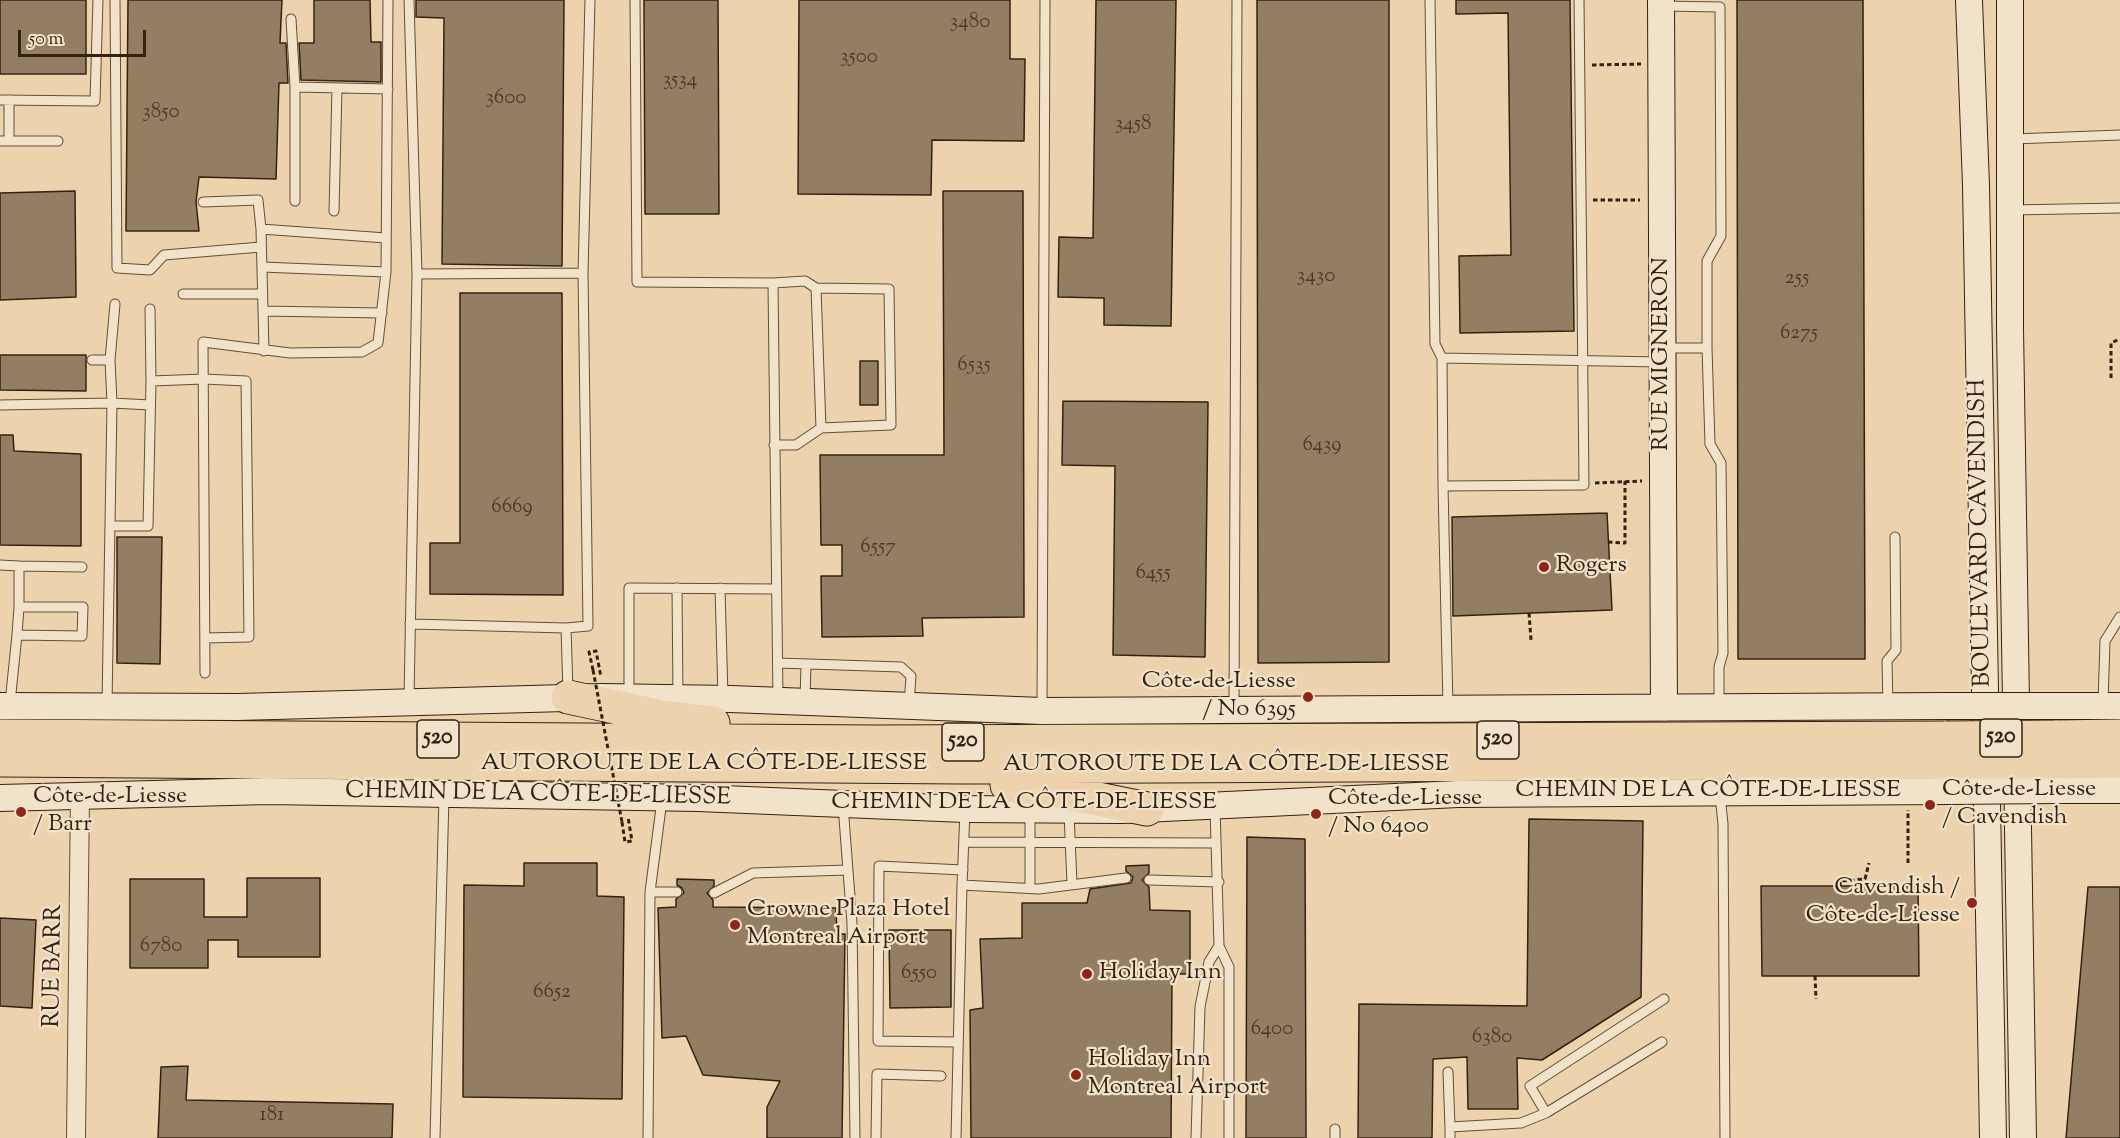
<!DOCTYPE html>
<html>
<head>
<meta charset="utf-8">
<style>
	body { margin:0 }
	#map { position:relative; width:2120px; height:1138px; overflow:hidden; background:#ecd3ae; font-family:"Sorts Mill Goudy",serif }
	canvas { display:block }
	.scale { position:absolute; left:18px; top:30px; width:128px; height:27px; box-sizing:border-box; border:3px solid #342211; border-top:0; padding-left:8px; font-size:18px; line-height:21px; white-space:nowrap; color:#342211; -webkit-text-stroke:4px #f3e2ca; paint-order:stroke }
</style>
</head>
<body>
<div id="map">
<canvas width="2120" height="1138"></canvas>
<div class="scale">50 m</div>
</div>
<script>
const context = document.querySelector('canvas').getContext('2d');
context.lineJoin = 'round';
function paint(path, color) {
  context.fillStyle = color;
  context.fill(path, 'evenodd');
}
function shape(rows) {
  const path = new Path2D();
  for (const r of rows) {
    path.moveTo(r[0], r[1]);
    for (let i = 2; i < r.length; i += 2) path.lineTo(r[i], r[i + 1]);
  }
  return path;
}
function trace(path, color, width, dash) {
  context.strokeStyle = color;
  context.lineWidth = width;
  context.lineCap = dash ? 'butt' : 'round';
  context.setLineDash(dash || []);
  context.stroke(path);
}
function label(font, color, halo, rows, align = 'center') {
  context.font = font + ' "Sorts Mill Goudy",serif';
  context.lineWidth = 4.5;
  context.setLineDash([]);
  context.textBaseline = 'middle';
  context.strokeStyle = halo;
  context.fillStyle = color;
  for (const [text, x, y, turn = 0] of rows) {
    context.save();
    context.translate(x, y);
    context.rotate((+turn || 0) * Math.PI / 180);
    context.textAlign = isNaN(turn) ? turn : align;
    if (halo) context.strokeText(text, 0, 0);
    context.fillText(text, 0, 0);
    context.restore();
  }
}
const building = shape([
	[0,0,86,0,86,74,0,74,0,0],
	[128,0,282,0,280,43,286,43,288,83,279,83,276,179,199,177,196,202,199,231,126,231,128,0],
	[314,0,370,0,371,42,381,42,381,82,301,80,299,43,314,43,314,0],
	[416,0,564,0,562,266,442,264,444,18,416,17,416,0],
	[644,0,718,0,719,214,645,214,644,0],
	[799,0,1010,0,1010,59,1025,59,1024,141,932,140,931,195,798,194,799,0],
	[1096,0,1176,0,1171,326,1104,325,1104,298,1058,297,1059,237,1093,238,1096,0],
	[1257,0,1389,0,1389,662,1258,663,1257,0],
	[1456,0,1570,0,1574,331,1460,333,1459,256,1511,255,1508,13,1456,14,1456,0],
	[1737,0,1863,0,1865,659,1738,659,1737,0],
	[75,191,76,297,0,300,0,193,75,191],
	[943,191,1023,191,1024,617,922,618,923,636,822,637,821,576,842,576,842,545,821,545,820,455,944,455,943,191],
	[460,293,562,293,563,595,430,594,430,543,460,543,460,293],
	[0,355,86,355,86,391,0,390,0,355],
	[860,361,878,361,878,405,860,405,860,361],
	[1063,401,1208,402,1205,657,1113,655,1115,466,1062,465,1063,401],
	[0,435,13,435,14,451,81,454,81,546,0,545,0,435],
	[1607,513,1612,610,1453,616,1452,517,1607,513],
	[117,537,162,537,160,664,117,663,117,537],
	[1529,819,1643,821,1641,997,1542,1060,1517,1058,1518,1109,1468,1109,1467,1057,1433,1059,1432,1138,1358,1138,1359,1004,1527,1006,1529,819],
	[1247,837,1305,839,1306,1138,1246,1138,1247,837],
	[524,863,597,863,597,896,624,897,622,1099,463,1097,464,885,524,886,524,863],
	[1149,865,1149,873,1142,880,1149,887,1150,910,1190,911,1190,974,1172,974,1171,1138,971,1138,970,1010,983,1008,980,939,1022,938,1022,903,1087,903,1090,889,1131,883,1133,877,1126,871,1126,866,1149,865],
	[247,878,320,878,320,957,238,957,238,940,208,940,208,968,130,968,130,879,204,879,204,917,247,917,247,878],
	[677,879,714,880,714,886,707,893,713,900,713,907,836,908,837,934,845,934,842,1138,767,1138,767,1107,780,1081,703,1075,686,1036,662,1038,658,908,676,907,676,899,684,893,682,888,677,885,677,879],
	[1761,886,1918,886,1919,976,1762,976,1761,886],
	[2088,887,2120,887,2120,1138,2066,1138,2088,887],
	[0,918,36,920,32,1008,0,1006,0,918],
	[889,930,951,930,951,1007,890,1008,889,930],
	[188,1066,186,1100,393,1104,392,1138,158,1138,161,1067,188,1066]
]);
const path = shape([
	[1592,65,1641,64],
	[1593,200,1640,200],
	[2111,378,2111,343,2120,339],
	[1595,483,1642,481],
	[1608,542,1625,543,1625,481],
	[1529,613,1531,640],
	[593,670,589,652,596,651,601,677],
	[622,822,625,842,632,841,628,817],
	[1908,863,1908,810],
	[1840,886,1840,881,1865,879,1869,863],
	[1815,976,1816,999]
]);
const service = shape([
	[115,0,117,268,150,270,164,255,261,247],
	[635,0,637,282,773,283,778,700],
	[1430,0,1435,344,1442,358],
	[1662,6,1720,7,1721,236,1707,261,1707,348],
	[291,19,295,87,388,89],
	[0,100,95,101,98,0],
	[2013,139,2120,135],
	[0,141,9,141,9,100],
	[9,141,58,141],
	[295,201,295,87],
	[203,202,258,200,261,229,386,238],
	[2011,210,2120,208],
	[334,211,337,88],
	[261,229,264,351],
	[262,267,386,272],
	[417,274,583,273],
	[773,283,805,281,816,288],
	[183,294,262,294],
	[150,309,151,381],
	[263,311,382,313],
	[1665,348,1707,348,1710,444,1721,463,1723,653,1719,667,1719,704],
	[92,360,110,360,112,403,150,405],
	[110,360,115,304],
	[0,405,112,403,107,705],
	[774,445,796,445,821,428,891,425,889,289,816,288,821,428],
	[1443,486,1442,358,1660,362],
	[110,526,148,526,151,381,204,379,246,381,249,637,205,638],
	[0,565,19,566],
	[677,588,678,697],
	[720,588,723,697],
	[410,624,566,628],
	[17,635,19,607],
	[778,663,901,667,911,676,909,705],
	[205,673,203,342,290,353,362,352,378,343,386,272,388,0],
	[568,692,566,628,588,626,583,273,590,0],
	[629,696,629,588,776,589],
	[409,699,417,274,409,0],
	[805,700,806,664],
	[2103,703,2105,641,2120,617],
	[13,704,11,693,17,635,82,636,83,607,19,607,19,566,82,567],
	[1888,705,1887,661,1896,650,1895,537],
	[1448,707,1443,486,1584,485,1579,0],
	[1042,709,1045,0],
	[1234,709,1237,0],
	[1720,795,1723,824,1725,1138],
	[843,805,852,923,855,1138],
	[1215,806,1219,946,1229,967,1229,1138],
	[1030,810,1030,888],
	[965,811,962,885,1039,889,1126,878],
	[1069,812,1072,884],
	[964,842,1216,843],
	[1149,880,1219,882],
	[650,892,677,892],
	[714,893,753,873,847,870],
	[957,1042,878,1041,879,866,963,870],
	[1662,1042,1546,1113,1530,1086,1664,999],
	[1448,1072,1450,1127],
	[1335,1129,1335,1138],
	[435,1138,444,796],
	[648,1138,650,892,662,800],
	[876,1138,877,1074,941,1076],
	[956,1138,962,885],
	[1196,1138,1200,1007,1209,962,1219,946],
	[1450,1138,1450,1127,1521,1123,1546,1113]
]);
const minor = shape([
	[76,1138,80,795]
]);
const secondary = shape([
	[1661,0,1664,708],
	[1969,0,1976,185,1993,1138],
	[2010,0,2010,328,2023,1138],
	[0,706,238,707,602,697,731,699,1042,711,1946,706],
	[2054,706,2120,706],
	[2056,790,2120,790],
	[0,798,268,791,698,798,965,809,1122,810,1458,794,1948,791]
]);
const motorway = shape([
	[568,697,662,717,713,723],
	[0,736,876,742,1947,738],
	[2055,737,2120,736],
	[0,760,962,767,1947,762],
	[2056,762,2120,761],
	[1007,785,1053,790,1147,809]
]);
const pathBridge = shape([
	[593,670,622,822]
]);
const secondaryBridge = shape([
	[1946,706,2054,706],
	[1948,791,2056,790]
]);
const motorwayBridge = shape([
	[1947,738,2055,737],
	[1947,762,2056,762]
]);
const markers = [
	[1544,567,6,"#8f2418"],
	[1308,697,6,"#8f2418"],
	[1930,805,6,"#8f2418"],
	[21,812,6,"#8f2418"],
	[1316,814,6,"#8f2418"],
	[1972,903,6,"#8f2418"],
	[735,925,6,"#8f2418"],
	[1087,974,6,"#8f2418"],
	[1076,1075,6,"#8f2418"]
];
const numberNames = [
	["3480",970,23],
	["3500",859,58],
	["3534",680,81],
	["3600",506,99],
	["3850",161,113],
	["3458",1133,125],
	["3430",1316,277],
	["255",1797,279],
	["6275",1799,334],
	["6535",974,366],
	["6439",1322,446],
	["6669",512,508],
	["6557",878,548],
	["6455",1153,574],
	["6780",161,947],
	["6550",919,974],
	["6652",552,993],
	["6400",1272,1030],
	["6380",1492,1038],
	["181",272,1116]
];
const shields = [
	[2001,738,42],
	[438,739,42],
	[1498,740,42],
	[963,742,42]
];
const shieldNames = [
	["520",2001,738],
	["520",438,739],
	["520",1498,740],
	["520",963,742]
];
const streetNames = [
	["RUE MIGNERON",1663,354,-90],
	["BOULEVARD CAVENDISH",1982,533,-91],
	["AUTOROUTE DE LA CÔTE-DE-LIESSE",704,765],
	["AUTOROUTE DE LA CÔTE-DE-LIESSE",1226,766],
	["CHEMIN DE LA CÔTE-DE-LIESSE",1708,792],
	["CHEMIN DE LA CÔTE-DE-LIESSE",538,796,1],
	["CHEMIN DE LA CÔTE-DE-LIESSE",1024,804],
	["RUE BARR",55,966,-89]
];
const poiNames = [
	["Rogers",1556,567],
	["Côte-de-Liesse",1296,683,"right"],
	["/ No 6395",1296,711,"right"],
	["Côte-de-Liesse",1942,791],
	["/ Cavendish",1942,819],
	["Côte-de-Liesse",33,798],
	["/ Barr",33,826],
	["Côte-de-Liesse",1328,800],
	["/ No 6400",1328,828],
	["Cavendish /",1960,889,"right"],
	["Côte-de-Liesse",1960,917,"right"],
	["Crowne Plaza Hotel",747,911],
	["Montreal Airport",747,939],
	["Holiday Inn",1099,974],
	["Holiday Inn",1088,1061],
	["Montreal Airport",1088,1089]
];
paint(building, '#947e63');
trace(building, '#342211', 1.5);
trace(service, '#624e38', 11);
trace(minor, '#624e38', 20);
trace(secondary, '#342211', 28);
trace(motorway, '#342211', 35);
trace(path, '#342211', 3, [4.5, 3]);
trace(service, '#f3e2ca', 9);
trace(minor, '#f3e2ca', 18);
trace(secondary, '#f3e2ca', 26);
trace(motorway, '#ecd3ae', 33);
trace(secondaryBridge, '#342211', 28, []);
trace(motorwayBridge, '#342211', 35, []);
trace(pathBridge, '#342211', 3, [4.5, 3]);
trace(secondaryBridge, '#f3e2ca', 26);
trace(motorwayBridge, '#ecd3ae', 33);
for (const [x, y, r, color] of markers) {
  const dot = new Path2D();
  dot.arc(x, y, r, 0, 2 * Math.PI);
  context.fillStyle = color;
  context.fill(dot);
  trace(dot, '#f3e2ca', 2);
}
label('21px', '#4c3926', null, numberNames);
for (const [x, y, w] of shields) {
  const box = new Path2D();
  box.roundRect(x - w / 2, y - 19, w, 38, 4.5);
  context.fillStyle = '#f3e2ca';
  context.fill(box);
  trace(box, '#342211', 1.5);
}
label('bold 22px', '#342211', null, shieldNames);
label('24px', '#342211', '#f3e2ca', streetNames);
label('24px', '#342211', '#f3e2ca', poiNames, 'left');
</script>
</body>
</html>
